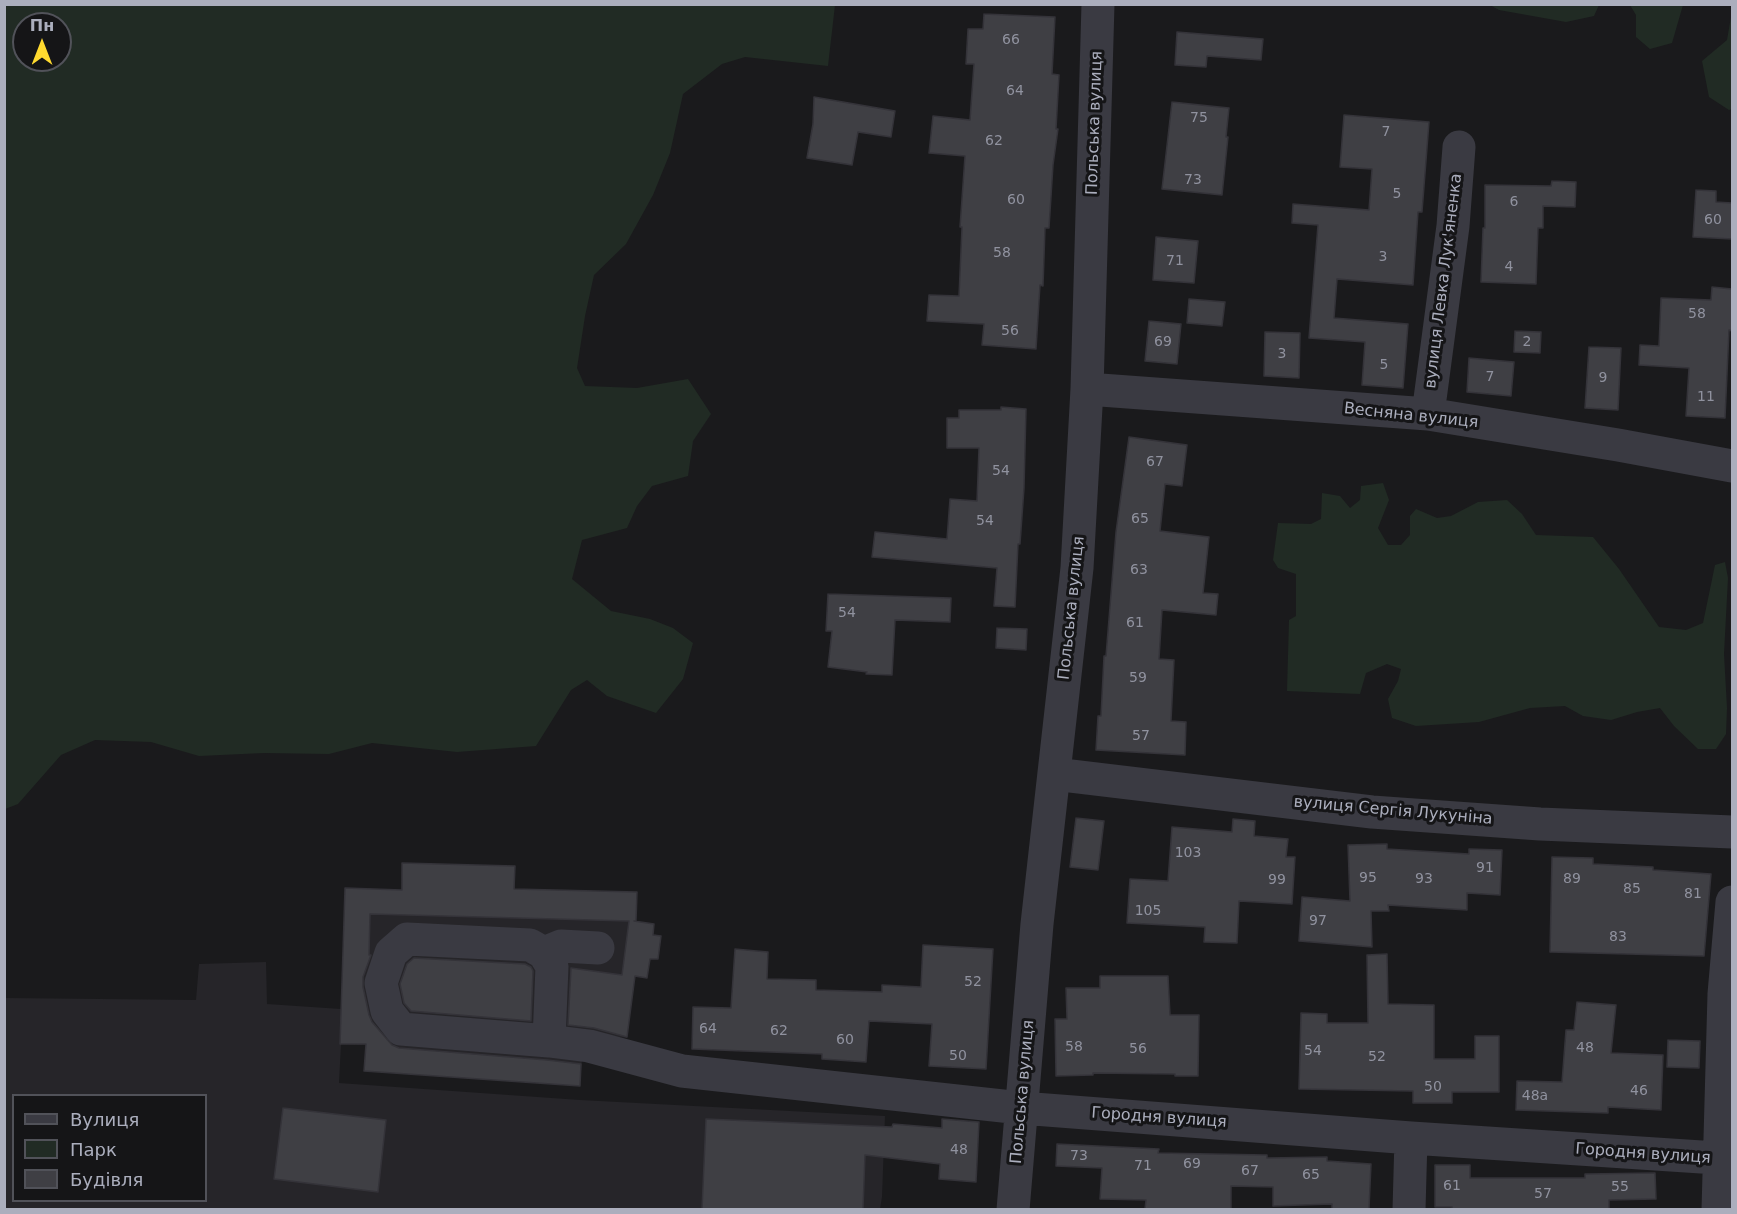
<!DOCTYPE html>
<html>
<head>
<meta charset="utf-8">
<style>
	body { margin:0 }
	#map { position:relative; width:1737px; height:1214px; overflow:hidden; background:#1a1a1c; font-family:"DejaVu Sans",sans-serif }
	canvas { display:block }
	.frame { position:absolute; inset:0; border:6px solid #abaebd; pointer-events:none }
	.legend { position:absolute; left:12px; top:1094px; width:195px; height:108px; box-sizing:border-box; background:#151517; border:2px solid #515259; margin:0; padding:8px 10px; list-style:none; font-size:18px; color:#abaebd }
	.legend li { display:flex; align-items:center; gap:12px; height:30px }
	.legend b { width:30px; border:2px solid #515259 }
	.north { position:absolute; left:12px; top:12px; width:60px; height:60px; box-sizing:border-box; background:#151517; border:2px solid #515259; border-radius:50%; rotate:0deg; font-size:16px; font-weight:700; line-height:24px; text-align:center; color:#abaebd }
	.north::after { content:''; display:block; margin:auto; width:21px; height:27px; background:#ffda2f; clip-path:polygon(50% 0,100% 100%,50% 72%,0 100%) }
</style>
</head>
<body>
<div id="map">
<canvas width="1737" height="1214"></canvas>
<div class="frame"></div>
<ul class="legend">
<li><b style="height:8px;background:#3a3a42"></b>Вулиця</li>
<li><b style="height:16px;background:#212b24"></b>Парк</li>
<li><b style="height:16px;background:#3f3f44"></b>Будівля</li>
</ul>
<div class="north">Пн</div>
</div>
<script>
const context = document.querySelector('canvas').getContext('2d');
context.lineJoin = 'round';
function paint(path, color) {
  context.fillStyle = color;
  context.fill(path, 'evenodd');
}
function shape(rows) {
  const path = new Path2D();
  for (const r of rows) {
    path.moveTo(r[0], r[1]);
    for (let i = 2; i < r.length; i += 2) path.lineTo(r[i], r[i + 1]);
  }
  return path;
}
function trace(path, color, width, dash) {
  context.strokeStyle = color;
  context.lineWidth = width;
  context.lineCap = dash ? 'butt' : 'round';
  context.setLineDash(dash || []);
  context.stroke(path);
}
function label(font, color, halo, rows, align = 'center') {
  context.font = font + ' "DejaVu Sans",sans-serif';
  context.lineWidth = 6;
  context.setLineDash([]);
  context.textBaseline = 'middle';
  context.strokeStyle = halo;
  context.fillStyle = color;
  for (const [text, x, y, turn = 0] of rows) {
    context.save();
    context.translate(x, y);
    context.rotate((+turn || 0) * Math.PI / 180);
    context.textAlign = isNaN(turn) ? turn : align;
    if (halo) context.strokeText(text, 0, 0);
    context.fillText(text, 0, 0);
    context.restore();
  }
}
const built = shape([
	[402,863,515,866,515,889,637,892,636,921,654,924,653,934,661,936,658,959,650,959,647,978,635,977,627,1038,586,1033,582,1059,580,1086,364,1071,366,1045,341,1044,339,1083,580,1100,885,1116,882,1197,880,1209,5,1210,5,998,196,1000,199,964,266,962,267,1004,341,1009,345,888,401,890],
	[14,1096,206,1096,206,1200,14,1200]
]);
const green = shape([
	[5,4,835,5,828,66,745,57,722,64,683,94,670,153,653,195,626,244,594,275,585,316,577,368,585,386,637,388,688,379,711,414,693,441,688,476,652,486,637,506,627,528,582,540,572,579,611,611,650,619,673,628,693,643,683,679,656,713,607,696,587,680,571,690,536,746,457,752,372,743,329,754,264,753,199,756,151,742,95,740,61,755,18,804,5,809],
	[24,24,60,24,60,60,24,60],
	[1490,5,1599,5,1594,16,1566,22,1499,10],
	[1630,5,1683,5,1672,43,1650,49,1636,37,1636,15],
	[1732,11,1732,109,1729,110,1709,97,1702,61,1727,40],
	[1383,483,1389,500,1378,528,1388,545,1401,545,1410,535,1410,516,1416,509,1437,518,1451,516,1478,502,1507,500,1522,514,1536,535,1593,537,1619,569,1659,627,1686,630,1703,623,1715,565,1725,562,1728,578,1724,654,1727,708,1726,734,1716,749,1698,749,1674,726,1660,708,1637,712,1611,720,1583,716,1565,706,1530,708,1479,722,1416,726,1392,718,1388,699,1398,681,1401,669,1387,664,1366,673,1360,694,1287,691,1289,620,1296,616,1296,574,1278,568,1273,560,1278,523,1311,524,1321,519,1322,493,1340,496,1350,508,1360,500,1361,486]
]);
const building = shape([
	[984,14,1055,17,1052,74,1059,75,1056,129,1058,129,1053,165,1049,228,1045,228,1043,286,1040,285,1036,349,982,345,984,324,927,321,929,295,959,296,962,227,960,227,965,156,929,153,933,116,970,120,974,64,966,64,968,29,983,29,984,14],
	[1177,32,1263,39,1261,60,1207,56,1206,67,1175,65,1177,32],
	[814,97,895,111,891,137,858,132,852,165,807,158,813,124,814,97],
	[1172,102,1229,108,1226,137,1228,137,1222,195,1162,189,1172,102],
	[1344,115,1429,122,1422,212,1418,212,1413,285,1337,279,1334,318,1408,324,1403,388,1362,385,1365,342,1309,338,1318,225,1292,223,1293,204,1369,210,1372,169,1340,167,1344,115],
	[1552,181,1576,182,1575,207,1543,206,1543,228,1538,228,1536,284,1481,282,1483,228,1485,228,1485,185,1551,186,1552,181],
	[1696,190,1716,191,1716,202,1732,203,1732,239,1693,237,1696,190],
	[1156,237,1198,241,1194,283,1153,280,1156,237],
	[1712,287,1732,289,1732,331,1729,330,1725,418,1686,416,1689,368,1639,365,1640,345,1659,346,1661,298,1711,300,1712,287],
	[1189,299,1225,302,1222,326,1187,323,1189,299],
	[1149,321,1181,324,1177,364,1145,361,1149,321],
	[1515,331,1541,332,1540,353,1514,352,1515,331],
	[1265,332,1300,333,1299,378,1264,376,1265,332],
	[1589,347,1621,348,1618,410,1585,408,1589,347],
	[1469,358,1514,362,1511,396,1467,392,1469,358],
	[1001,407,1026,409,1024,488,1020,544,1018,544,1015,607,994,606,997,568,872,557,875,532,947,539,950,499,977,501,979,448,947,448,947,418,959,418,959,410,1001,410,1001,407],
	[1129,437,1187,445,1182,486,1165,484,1160,531,1209,537,1203,593,1218,594,1216,615,1162,610,1159,659,1174,660,1171,721,1186,722,1185,755,1096,750,1098,716,1101,716,1104,656,1106,656,1116,532,1129,437],
	[828,594,951,598,950,622,895,620,892,675,866,674,867,672,828,667,832,631,826,631,828,594],
	[997,628,1027,629,1026,650,996,648,997,628],
	[1076,818,1104,821,1098,870,1070,867,1076,818],
	[1233,819,1255,821,1254,836,1288,839,1286,857,1295,857,1292,904,1239,901,1237,943,1204,942,1205,927,1127,923,1130,879,1168,881,1172,827,1232,832,1233,819],
	[1387,844,1387,849,1469,854,1469,849,1502,850,1500,895,1467,893,1467,910,1388,905,1389,911,1371,911,1372,947,1299,941,1302,897,1350,901,1348,845,1387,844],
	[1552,857,1593,858,1593,864,1653,867,1653,870,1711,874,1704,956,1550,952,1552,857],
	[402,863,515,866,514,889,637,892,636,921,634,921,654,924,653,935,661,936,658,959,650,959,647,978,635,976,627,1037,594,1028,568,1025,571,968,622,975,629,921,370,914,369,955,371,955,363,977,363,987,369,1015,372,1022,392,1045,399,1048,547,1060,581,1064,580,1086,364,1071,366,1044,340,1044,345,888,402,890,402,863],
	[923,945,993,949,986,1069,929,1066,932,1024,869,1021,866,1062,822,1059,822,1054,692,1049,693,1007,731,1008,735,949,768,952,767,979,816,980,816,990,882,992,882,985,921,987,923,945],
	[1387,954,1388,1004,1434,1005,1434,1059,1475,1059,1475,1036,1499,1036,1499,1092,1452,1092,1452,1103,1413,1103,1413,1091,1299,1089,1301,1013,1327,1014,1327,1023,1368,1023,1367,955,1387,954],
	[414,958,525,964,531,967,533,971,531,1021,411,1011,404,1003,400,984,407,964,414,958],
	[1100,976,1168,976,1170,1015,1199,1015,1198,1076,1175,1076,1175,1074,1093,1073,1093,1075,1056,1076,1055,1019,1067,1019,1066,988,1100,988,1100,976],
	[1577,1002,1616,1005,1611,1053,1663,1055,1661,1110,1608,1107,1608,1113,1516,1110,1517,1081,1562,1082,1566,1030,1574,1030,1577,1002],
	[1668,1040,1700,1041,1699,1068,1667,1067,1668,1040],
	[283,1108,386,1120,378,1192,274,1179,283,1108],
	[706,1119,892,1127,893,1124,942,1128,942,1119,979,1122,976,1182,939,1179,940,1164,865,1155,863,1209,702,1209,706,1119],
	[1057,1144,1159,1149,1158,1153,1267,1155,1267,1158,1327,1157,1327,1161,1371,1164,1369,1209,1332,1209,1332,1204,1273,1206,1273,1187,1231,1186,1231,1209,1145,1209,1146,1200,1100,1199,1102,1168,1056,1166,1057,1144],
	[1435,1165,1470,1165,1470,1178,1585,1178,1585,1174,1655,1173,1656,1199,1609,1200,1609,1209,1452,1209,1452,1207,1435,1207,1435,1165]
]);
const minor = shape([
	[1087,389,1428,414,1618,445,1732,466],
	[1428,414,1453,226,1459,147],
	[1054,774,1372,812,1540,824,1732,832],
	[544,953,561,946,598,948],
	[549,1041,401,1029,387,1011,381,983,391,953,407,939,530,945,544,953,552,966,549,1041,589,1046,682,1071,1021,1108,1411,1138,1732,1159],
	[1013,1210,1037,924,1077,568,1087,389,1098,4],
	[1409,1210,1411,1138],
	[1718,1210,1724,994,1732,902]
]);
const numberNames = [
	["66",1011,40],
	["64",1015,91],
	["75",1199,118],
	["7",1386,132],
	["62",994,141],
	["73",1193,180],
	["5",1397,194],
	["60",1016,200],
	["6",1514,202],
	["60",1713,220],
	["58",1002,253],
	["3",1383,257],
	["71",1175,261],
	["4",1509,267],
	["58",1697,314],
	["56",1010,331],
	["69",1163,342],
	["2",1527,342],
	["3",1282,354],
	["5",1384,365],
	["7",1490,377],
	["9",1603,378],
	["11",1706,397],
	["67",1155,462],
	["54",1001,471],
	["65",1140,519],
	["54",985,521],
	["63",1139,570],
	["54",847,613],
	["61",1135,623],
	["59",1138,678],
	["57",1141,736],
	["103",1188,853],
	["91",1485,868],
	["95",1368,878],
	["93",1424,879],
	["89",1572,879],
	["99",1277,880],
	["85",1632,889],
	["81",1693,894],
	["105",1148,911],
	["97",1318,921],
	["83",1618,937],
	["52",973,982],
	["64",708,1029],
	["62",779,1031],
	["60",845,1040],
	["58",1074,1047],
	["48",1585,1048],
	["56",1138,1049],
	["54",1313,1051],
	["50",958,1056],
	["52",1377,1057],
	["50",1433,1087],
	["46",1639,1091],
	["48а",1535,1096],
	["48",959,1150],
	["73",1079,1156],
	["69",1192,1164],
	["71",1143,1166],
	["67",1250,1171],
	["65",1311,1175],
	["61",1452,1186],
	["55",1620,1187],
	["57",1543,1194]
];
const streetNames = [
	["Польська вулиця",1095,123,-88],
	["вулиця Левка Лук'яненка",1444,281,-83],
	["Весняна вулиця",1411,416,6],
	["Польська вулиця",1072,608,-84],
	["вулиця Сергія Лукуніна",1393,811,5],
	["Польська вулиця",1023,1092,-85],
	["Городня вулиця",1159,1118,4],
	["Городня вулиця",1643,1154,4]
];
paint(built, '#262529');
paint(green, '#212b24');
paint(building, '#3f3f44');
trace(building, '#343339', 1.5);
trace(minor, '#3a3a42', 33);
label('14px', '#90929f', null, numberNames);
label('16px', '#abaebd', '#151517', streetNames);
</script>
</body>
</html>
